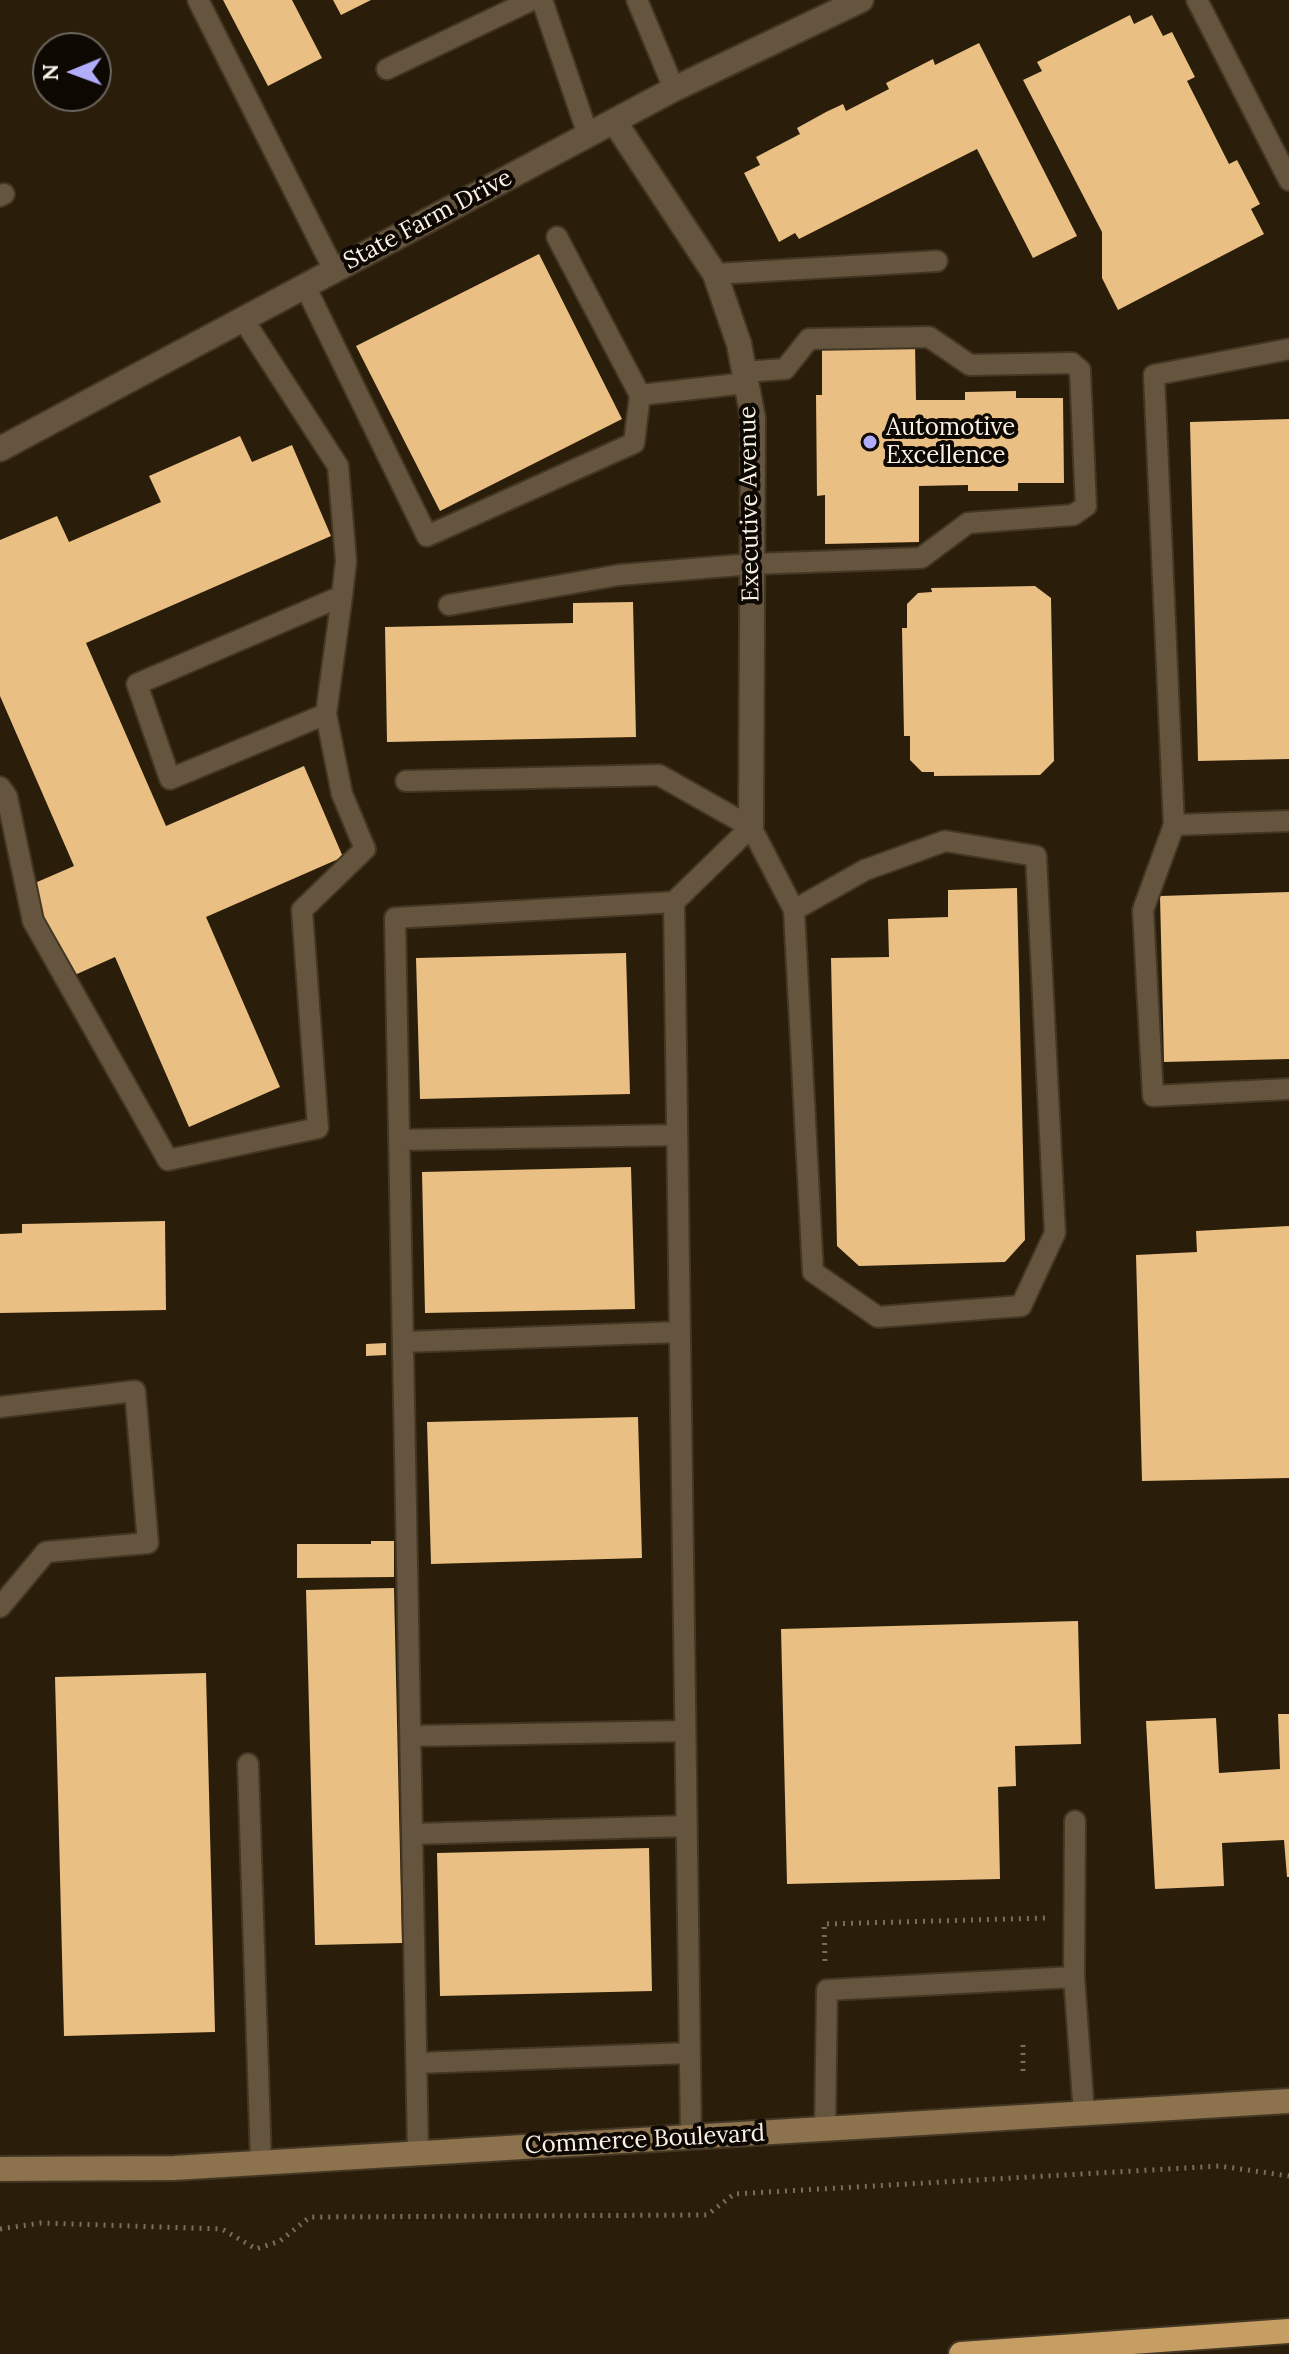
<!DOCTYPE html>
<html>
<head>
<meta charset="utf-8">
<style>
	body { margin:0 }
	#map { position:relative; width:1289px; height:2354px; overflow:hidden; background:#2a1d0a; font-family:Lora,serif }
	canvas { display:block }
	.north { position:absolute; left:32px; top:32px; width:80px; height:80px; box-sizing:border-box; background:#0e0803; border:2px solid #6d665e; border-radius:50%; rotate:269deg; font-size:22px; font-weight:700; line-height:32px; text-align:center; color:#fbf2e6 }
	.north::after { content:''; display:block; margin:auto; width:28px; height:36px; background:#b1adfa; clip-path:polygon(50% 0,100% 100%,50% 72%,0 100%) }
</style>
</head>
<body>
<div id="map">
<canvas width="1289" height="2354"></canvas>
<div class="north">N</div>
</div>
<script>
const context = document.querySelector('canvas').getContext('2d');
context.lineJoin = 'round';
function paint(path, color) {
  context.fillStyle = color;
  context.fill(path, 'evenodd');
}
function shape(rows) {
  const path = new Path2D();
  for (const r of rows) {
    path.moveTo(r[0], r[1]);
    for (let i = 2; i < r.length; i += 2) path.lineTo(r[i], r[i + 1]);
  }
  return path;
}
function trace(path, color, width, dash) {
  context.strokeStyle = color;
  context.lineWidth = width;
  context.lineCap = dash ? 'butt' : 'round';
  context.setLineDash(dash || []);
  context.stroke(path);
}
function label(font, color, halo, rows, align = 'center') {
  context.font = font + ' Lora,serif';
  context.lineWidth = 8;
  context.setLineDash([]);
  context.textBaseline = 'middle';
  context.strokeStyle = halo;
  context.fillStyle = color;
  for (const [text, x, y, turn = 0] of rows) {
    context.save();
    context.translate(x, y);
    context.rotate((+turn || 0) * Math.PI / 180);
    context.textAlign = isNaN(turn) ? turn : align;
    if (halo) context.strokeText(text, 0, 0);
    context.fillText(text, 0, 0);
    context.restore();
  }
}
const building = shape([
	[223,0,292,0,322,58,268,86],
	[333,0,371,0,341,15],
	[1130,15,1134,24,1152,15,1163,36,1172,32,1195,77,1187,81,1229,164,1237,160,1260,204,1251,209,1264,234,1118,310,1102,278,1102,232,1023,80,1042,71,1037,62],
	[979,43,1077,236,1033,258,977,149,799,239,795,233,779,242,744,173,760,165,756,157,800,134,797,128,826,112,843,104,846,111,889,89,886,83,933,59,935,65],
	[539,254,622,419,440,511,356,346],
	[915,344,916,400,965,400,965,392,1016,391,1016,398,1063,398,1064,483,1018,483,1018,491,968,491,968,485,919,486,919,542,825,544,825,495,817,496,816,395,822,395,822,346],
	[1289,419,1289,759,1198,761,1190,422],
	[240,436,252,462,292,445,331,536,86,643,166,826,304,766,343,857,206,917,280,1087,189,1127,115,957,68,978,28,886,74,866,0,696,0,540,57,516,69,542,161,502,149,476],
	[1035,586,1051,598,1054,761,1040,775,934,776,934,772,922,772,910,760,910,736,904,736,902,628,907,628,907,604,918,593,932,592,931,588],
	[633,602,636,737,387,742,385,627,573,623,573,603],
	[1017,888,1025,1240,1005,1262,859,1266,837,1246,831,958,889,957,888,919,948,917,948,890],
	[1289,892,1289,1059,1164,1062,1160,896],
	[626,953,630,1094,420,1099,416,958],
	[631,1167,635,1309,425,1313,422,1172],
	[165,1221,166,1310,0,1313,0,1234,22,1233,22,1224],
	[1289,1226,1289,1478,1142,1481,1136,1255,1197,1252,1196,1231],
	[386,1343,386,1355,366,1356,366,1344],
	[638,1417,642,1558,431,1564,427,1422],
	[371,1541,394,1541,394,1577,297,1578,297,1544,371,1544],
	[394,1588,402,1943,315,1945,306,1590],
	[1078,1621,1081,1744,1015,1746,1016,1786,998,1787,1000,1879,787,1884,781,1629],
	[206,1673,215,2032,64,2036,55,1677],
	[1278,1714,1289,1714,1289,1877,1287,1877,1284,1840,1222,1843,1224,1886,1155,1889,1146,1721,1216,1718,1219,1773,1280,1769],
	[649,1848,652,1991,440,1996,437,1853]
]);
const path = shape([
	[825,1961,824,1924,1045,1918],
	[1023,2045,1023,2073],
	[0,2229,41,2223,222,2229,256,2249,280,2241,310,2217,707,2215,734,2194,1220,2166,1289,2176]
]);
const lane = shape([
	[198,0,334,270],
	[542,0,588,135],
	[637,0,674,89],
	[1197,0,1289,180],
	[387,69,532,0],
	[0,196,4,194],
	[557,237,640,395,746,383],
	[715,274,937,261],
	[305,286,427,536,634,443,640,395],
	[243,319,338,466,346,561,342,596,326,714,170,779,137,684,342,596],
	[1289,349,1154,375,1174,825,1289,821],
	[449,605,619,575,752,564,921,558,968,523,1073,515,1086,506,1080,370,1072,363,970,365,929,337,809,339,785,369,744,372],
	[406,781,659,775,751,827,794,910,813,1272,878,1317,1021,1306,1055,1233,1036,856,945,841,865,870,794,910],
	[0,787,7,797,33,921,168,1160,318,1128,302,910,365,849,342,794,326,714],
	[1174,825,1143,910,1153,1096,1289,1089],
	[674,902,751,827],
	[399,1140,677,1135],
	[403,1342,680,1332],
	[0,1407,135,1391,148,1543,46,1552,0,1607],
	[411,1736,685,1731],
	[248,1764,261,2163],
	[412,1834,687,1826],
	[1074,1977,1075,1821],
	[417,2063,689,2053],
	[825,2129,827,1990,1074,1977,1084,2114],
	[418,2154,395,918,674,902,691,2137]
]);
const street = shape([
	[614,121,715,274,739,344,753,418,751,827],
	[0,449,674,89,861,0]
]);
const secondary = shape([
	[0,2169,174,2168,1289,2101]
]);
const highway = shape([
	[961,2354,1289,2331]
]);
const markers = [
	[870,442,8,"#b1adfa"]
];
const streetNames = [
	["State Farm Drive",428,220,-28],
	["Executive Avenue",750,504,-91],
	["Commerce Boulevard",645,2140,-3]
];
const poiNames = [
	["Automotive",886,428],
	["Excellence",886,456]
];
paint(building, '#e9bf83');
trace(lane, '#433724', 24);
trace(street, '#433724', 28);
trace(secondary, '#433724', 28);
trace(highway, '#433724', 28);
trace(path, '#796e5d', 5, [2, 6]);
trace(lane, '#65543e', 20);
trace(street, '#65543e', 24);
trace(secondary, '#8c724d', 24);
trace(highway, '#c69d62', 24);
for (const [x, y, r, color] of markers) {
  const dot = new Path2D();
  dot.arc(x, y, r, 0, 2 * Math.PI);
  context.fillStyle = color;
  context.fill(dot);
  trace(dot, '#0e0803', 3);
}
label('24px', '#fbf2e6', '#0e0803', streetNames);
label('24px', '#fbf2e6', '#0e0803', poiNames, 'left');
</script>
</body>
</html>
